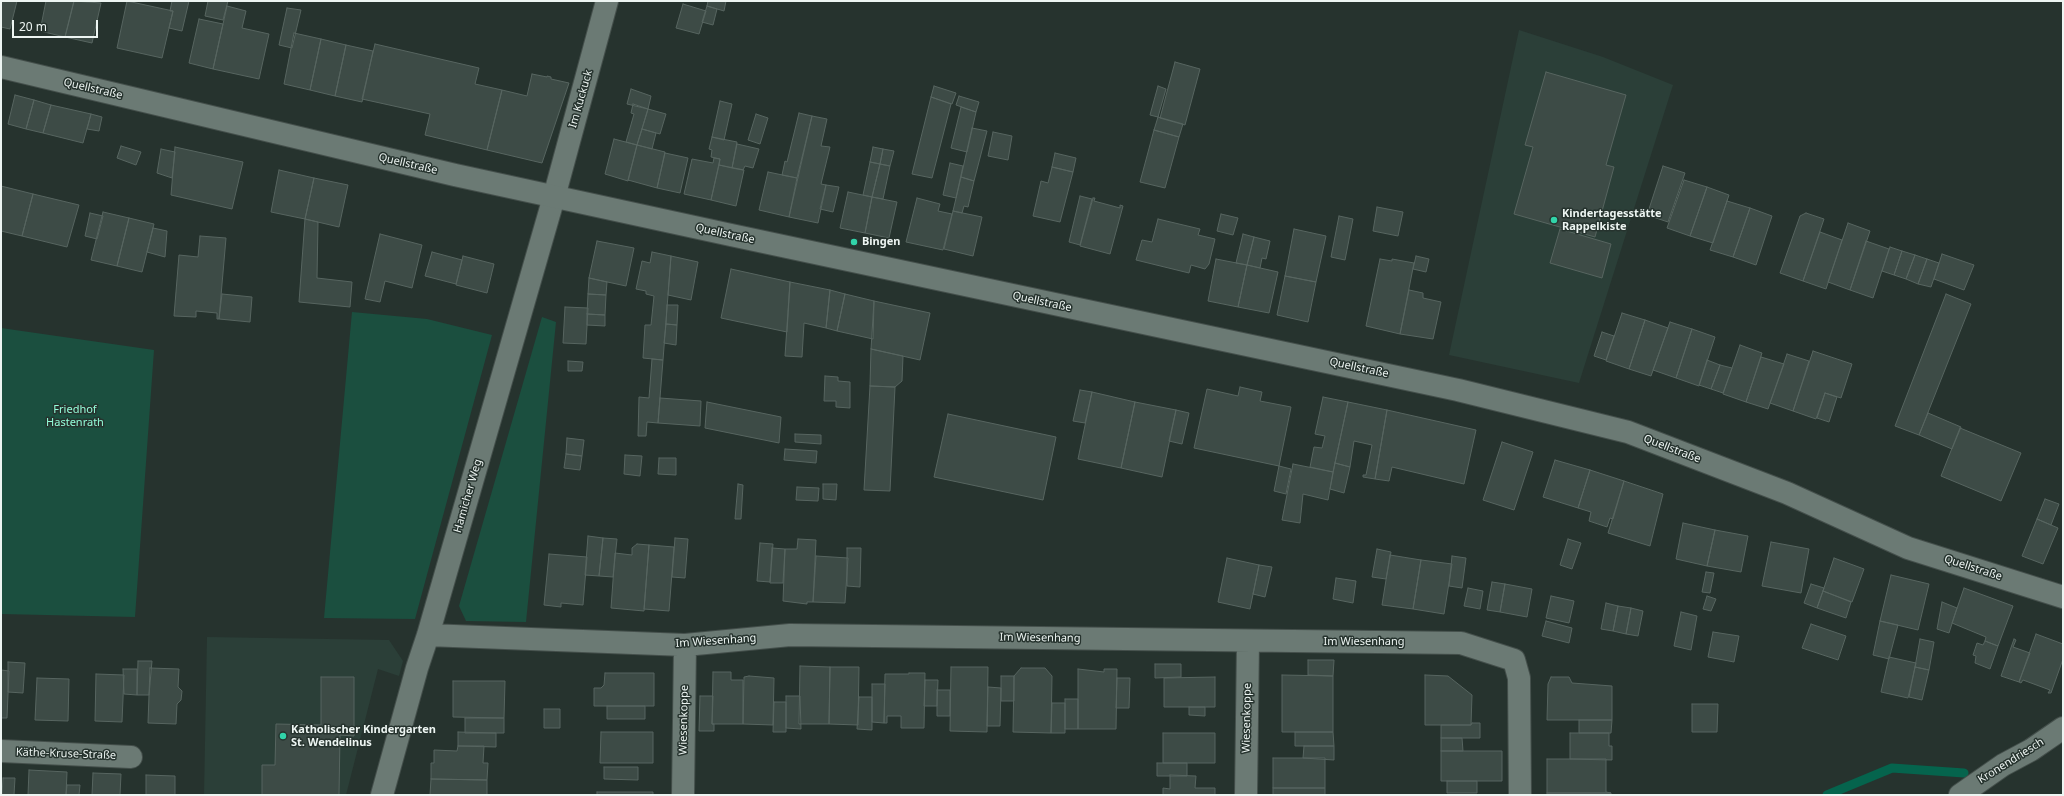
<!DOCTYPE html>
<html>
<head>
<meta charset="utf-8">
<style>
	body { margin:0 }
	#map { position:relative; width:2064px; height:796px; overflow:hidden; background:#26332e; font-family:"Noto Sans",sans-serif }
	canvas { display:block }
	.frame { position:absolute; inset:0; border:2px solid #edf5f2; pointer-events:none }
	.scale { position:absolute; left:12px; top:20px; width:86px; height:18px; box-sizing:border-box; border:2px solid #edf5f2; border-top:0; padding-left:5px; font-size:12px; line-height:14px; white-space:nowrap; color:#edf5f2; -webkit-text-stroke:3px #26332e; paint-order:stroke }
</style>
</head>
<body>
<div id="map">
<canvas width="2064" height="796"></canvas>
<div class="frame"></div>
<div class="scale">20 m</div>
</div>
<script>
const context = document.querySelector('canvas').getContext('2d');
context.lineJoin = 'round';
function paint(path, color) {
  context.fillStyle = color;
  context.fill(path, 'evenodd');
}
function shape(rows) {
  const path = new Path2D();
  for (const r of rows) {
    path.moveTo(r[0], r[1]);
    for (let i = 2; i < r.length; i += 2) path.lineTo(r[i], r[i + 1]);
  }
  return path;
}
function trace(path, color, width, dash) {
  context.strokeStyle = color;
  context.lineWidth = width;
  context.lineCap = dash ? 'butt' : 'round';
  context.setLineDash(dash || []);
  context.stroke(path);
}
function label(font, color, halo, rows, align = 'center') {
  context.font = font + ' "Noto Sans",sans-serif';
  context.lineWidth = 3;
  context.setLineDash([]);
  context.textBaseline = 'middle';
  context.strokeStyle = halo;
  context.fillStyle = color;
  for (const [text, x, y, turn = 0] of rows) {
    context.save();
    context.translate(x, y);
    context.rotate((+turn || 0) * Math.PI / 180);
    context.textAlign = isNaN(turn) ? turn : align;
    if (halo) context.strokeText(text, 0, 0);
    context.fillText(text, 0, 0);
    context.restore();
  }
}
const built = shape([
	[1519,30,1603,57,1673,85,1579,383,1449,355],
	[207,637,389,640,403,661,399,676,378,669,346,795,204,795]
]);
const green = shape([
	[352,312,427,319,492,335,415,619,324,618],
	[542,317,556,322,526,622,466,621,459,606],
	[1,328,154,350,135,617,1,614]
]);
const stream = shape([
	[1827,795,1892,768,1964,773]
]);
const building = shape([
	[1,1,17,1,10,29,1,27,1,1],
	[46,1,74,1,65,37,40,31,46,1],
	[74,1,101,3,92,43,65,37,74,1],
	[127,1,173,11,162,58,117,48,127,1],
	[172,1,189,1,182,31,169,28,173,11,170,11,172,1],
	[208,1,228,1,223,20,205,16,208,1],
	[708,1,726,1,724,11,707,6,708,1],
	[683,4,706,11,699,34,676,28,683,4],
	[227,6,246,11,242,28,269,34,259,79,213,69,227,6],
	[707,6,717,9,713,25,702,22,707,6],
	[287,8,301,10,292,48,279,45,287,8],
	[199,19,223,24,213,69,189,63,199,19],
	[294,33,321,39,310,90,284,84,294,33],
	[321,39,346,45,335,96,310,90,321,39],
	[375,44,479,68,475,84,502,90,487,150,425,135,430,114,362,99,375,44],
	[346,45,373,51,362,102,335,96,346,45],
	[1175,62,1200,69,1185,125,1160,118,1175,62],
	[1546,72,1626,95,1606,165,1614,167,1595,237,1514,214,1533,147,1525,145,1546,72],
	[532,74,547,77,547,76,551,77,551,79,569,83,542,163,487,150,502,90,527,96,532,74],
	[934,86,956,93,952,104,931,97,934,86],
	[1158,86,1166,89,1158,117,1150,115,1158,86],
	[631,89,651,96,648,109,627,104,631,89],
	[15,95,34,100,26,129,8,124,15,95],
	[959,96,979,102,976,112,956,105,959,96],
	[931,97,951,104,932,178,912,174,931,97],
	[34,100,51,105,43,133,26,129,34,100],
	[720,101,732,104,724,140,712,137,720,101],
	[633,104,648,109,637,145,626,142,634,114,631,113,633,104],
	[51,105,91,114,83,143,43,133,51,105],
	[961,107,976,112,967,152,951,148,961,107],
	[648,109,666,114,660,134,642,129,648,109],
	[799,113,812,116,797,178,782,175,785,161,787,162,799,113],
	[91,114,102,117,99,131,87,129,91,114],
	[756,114,768,118,760,144,748,140,756,114],
	[812,116,827,119,821,146,830,147,821,184,826,185,818,223,789,217,812,116],
	[1158,117,1183,124,1179,137,1154,130,1158,117],
	[972,128,987,131,974,181,961,177,972,128],
	[642,129,656,133,652,149,637,145,642,129],
	[1154,130,1179,137,1165,188,1140,182,1154,130],
	[993,132,1012,136,1008,160,988,156,993,132],
	[712,137,737,142,732,168,719,165,720,159,711,157,712,150,709,149,712,137],
	[614,139,637,145,628,181,605,174,614,139],
	[737,144,759,149,753,168,745,166,743,170,732,168,737,144],
	[637,145,665,152,657,188,628,180,637,145],
	[121,146,141,152,136,165,117,158,121,146],
	[175,147,243,162,232,209,171,195,175,147],
	[873,147,883,149,880,164,870,162,873,147],
	[161,149,175,152,172,178,157,173,161,149],
	[883,149,894,151,890,166,880,164,883,149],
	[665,153,688,158,680,193,657,188,665,153],
	[1055,153,1076,158,1073,172,1052,167,1055,153],
	[714,158,720,159,711,200,684,194,692,159,713,163,714,158],
	[870,162,880,164,872,197,863,195,870,162],
	[950,163,963,166,956,198,943,195,950,163],
	[880,164,890,166,883,199,872,197,880,164],
	[719,165,744,170,736,206,711,200,719,165],
	[1663,166,1685,173,1668,222,1647,215,1663,166],
	[1052,167,1073,172,1060,222,1033,216,1041,181,1048,183,1052,167],
	[279,170,314,178,305,219,271,212,279,170],
	[768,172,797,178,789,217,759,210,768,172],
	[961,177,974,181,968,207,964,206,962,213,953,211,961,177],
	[314,178,348,185,339,227,305,219,314,178],
	[1684,180,1707,187,1690,236,1667,228,1684,180],
	[826,185,839,187,833,212,820,209,826,185],
	[1,186,33,194,22,236,1,231,1,186],
	[1707,187,1729,195,1713,243,1690,236,1707,187],
	[848,192,872,197,865,233,840,228,848,192],
	[33,194,79,205,67,247,22,236,33,194],
	[1080,196,1092,199,1080,245,1069,242,1080,196],
	[872,197,897,202,889,238,865,233,872,197],
	[917,198,940,204,938,211,952,214,943,250,906,242,917,198],
	[1093,198,1095,198,1094,201,1120,208,1120,205,1123,206,1110,254,1080,246,1093,198],
	[1727,201,1750,208,1733,257,1710,250,1727,201],
	[1377,207,1403,212,1398,236,1373,231,1377,207],
	[1750,208,1772,216,1756,265,1733,257,1750,208],
	[953,211,982,217,973,256,944,249,953,211],
	[103,212,129,218,117,266,91,260,103,212],
	[90,213,103,216,97,239,85,236,90,213],
	[1806,213,1824,219,1803,281,1780,273,1800,216,1806,213],
	[1221,214,1238,218,1233,235,1217,231,1221,214],
	[1339,216,1353,219,1345,260,1331,257,1339,216],
	[129,218,154,224,142,272,117,266,129,218],
	[305,219,318,222,317,278,352,282,350,307,299,302,305,219],
	[1158,219,1200,229,1198,235,1215,239,1209,264,1205,269,1191,265,1189,273,1136,260,1142,240,1152,242,1158,219],
	[1848,223,1870,231,1850,290,1828,282,1848,223],
	[153,228,167,231,165,257,147,252,153,228],
	[1294,229,1326,236,1316,282,1285,276,1294,229],
	[1560,229,1611,244,1602,278,1550,263,1560,229],
	[1820,232,1842,240,1826,289,1803,281,1820,232],
	[380,234,422,245,412,288,385,281,380,302,365,299,380,234],
	[1243,234,1254,237,1247,265,1236,263,1243,234],
	[200,236,226,238,219,319,217,319,217,313,196,311,196,317,174,316,179,255,198,257,200,236],
	[1254,237,1270,241,1266,259,1262,258,1260,268,1247,265,1254,237],
	[597,241,634,248,626,286,589,278,597,241],
	[1866,241,1889,249,1873,298,1850,290,1866,241],
	[1890,247,1902,251,1894,275,1882,271,1890,247],
	[1902,251,1915,255,1906,279,1894,275,1902,251],
	[432,252,462,260,456,284,425,276,432,252],
	[652,252,671,256,663,360,643,358,645,325,651,325,654,296,646,294,646,291,636,289,642,261,650,263,652,252],
	[1942,254,1974,265,1964,290,1934,279,1942,254],
	[1915,255,1927,259,1918,284,1906,279,1915,255],
	[463,256,494,264,487,293,456,285,463,256],
	[671,256,698,262,691,300,668,295,671,256],
	[1416,256,1429,259,1426,272,1413,269,1416,256],
	[1216,259,1247,265,1238,307,1208,301,1216,259],
	[1380,259,1392,261,1392,259,1414,263,1400,334,1366,326,1380,259],
	[1927,259,1939,263,1931,287,1918,284,1927,259],
	[1247,265,1278,272,1269,313,1238,307,1247,265],
	[731,269,790,282,787,332,721,318,731,269],
	[1285,276,1316,282,1308,322,1277,315,1285,276],
	[589,278,607,282,606,295,588,294,589,278],
	[790,282,830,290,826,328,804,323,802,357,785,356,790,282],
	[830,290,845,294,837,331,826,328,830,290],
	[1409,290,1423,293,1423,298,1441,302,1433,339,1400,334,1409,290],
	[222,294,252,297,250,322,219,319,222,294],
	[588,294,606,295,605,315,587,314,588,294],
	[845,294,874,301,873,339,837,331,845,294],
	[1946,294,1971,304,1919,435,1895,426,1946,294],
	[874,301,930,313,920,360,871,349,874,301],
	[667,305,678,305,677,325,666,324,667,305],
	[565,307,588,308,586,344,563,343,565,307],
	[1622,313,1645,320,1629,369,1606,361,1622,313],
	[587,314,605,315,605,326,587,325,587,314],
	[1645,320,1668,328,1651,376,1629,369,1645,320],
	[1670,322,1692,329,1676,378,1653,370,1670,322],
	[666,324,677,325,676,345,664,343,666,324],
	[1692,329,1715,337,1699,386,1676,378,1692,329],
	[1602,332,1614,336,1606,360,1594,356,1602,332],
	[1740,345,1762,353,1746,402,1723,394,1740,345],
	[871,349,903,356,902,381,895,387,870,386,871,349],
	[1813,351,1852,364,1841,398,1825,393,1816,419,1793,411,1813,351],
	[1787,354,1809,361,1793,411,1770,403,1787,354],
	[1761,357,1784,364,1768,409,1746,402,1761,357],
	[652,359,663,360,658,423,647,422,646,436,638,436,639,397,649,398,652,359],
	[1707,360,1720,365,1711,389,1699,385,1707,360],
	[568,361,583,362,582,371,568,371,568,361],
	[1720,365,1732,368,1723,393,1711,389,1720,365],
	[825,376,838,377,838,381,850,382,850,408,836,407,836,401,824,401,825,376],
	[870,386,895,387,890,491,864,490,870,386],
	[1240,387,1262,392,1260,401,1291,407,1279,466,1194,448,1207,389,1238,396,1240,387],
	[1080,390,1092,392,1085,423,1073,421,1080,390],
	[1092,392,1135,402,1121,468,1078,459,1092,392],
	[1825,393,1837,397,1829,422,1817,418,1825,393],
	[1323,397,1348,402,1333,472,1310,467,1314,447,1322,448,1325,436,1315,434,1323,397],
	[660,398,701,401,700,426,658,423,660,398],
	[707,402,781,417,779,443,705,428,707,402],
	[1135,402,1176,410,1162,477,1121,468,1135,402],
	[1348,402,1387,410,1375,479,1363,477,1363,475,1366,475,1372,445,1354,441,1350,467,1335,463,1348,402],
	[1176,410,1189,413,1182,444,1169,441,1176,410],
	[1387,410,1476,430,1464,484,1392,467,1389,481,1375,479,1387,410],
	[1928,413,1961,427,1952,449,1919,435,1928,413],
	[948,414,1056,437,1043,500,934,477,948,414],
	[1960,428,2021,453,2001,501,1941,476,1960,428],
	[795,434,821,435,821,444,795,442,795,434],
	[567,438,584,440,582,456,566,454,567,438],
	[1502,442,1533,452,1514,510,1483,500,1502,442],
	[785,449,817,451,816,463,784,460,785,449],
	[566,454,582,456,580,470,564,468,566,454],
	[625,455,642,456,640,476,624,474,625,455],
	[659,458,676,458,676,475,658,474,659,458],
	[1555,460,1590,470,1578,508,1543,497,1555,460],
	[1335,463,1350,467,1344,493,1330,489,1335,463],
	[1293,464,1333,472,1328,500,1303,494,1300,523,1282,520,1293,464],
	[1279,466,1291,469,1286,494,1274,491,1279,466],
	[1590,470,1624,481,1613,519,1610,518,1607,527,1589,521,1591,512,1578,508,1590,470],
	[1624,481,1663,494,1650,546,1608,533,1624,481],
	[738,484,743,485,741,519,735,519,738,484],
	[823,484,837,484,836,500,823,499,823,484],
	[797,487,819,488,818,501,796,500,797,487],
	[2045,499,2059,504,2051,525,2037,519,2045,499],
	[2037,519,2058,528,2043,564,2022,556,2037,519],
	[1683,523,1715,530,1707,566,1676,559,1683,523],
	[1715,530,1748,536,1741,572,1707,566,1715,530],
	[588,536,603,538,599,576,585,575,588,536],
	[603,538,617,539,613,577,599,576,603,538],
	[675,538,688,539,685,578,672,577,675,538],
	[798,539,816,540,813,602,807,602,807,604,783,601,785,549,797,549,798,539],
	[1568,539,1581,543,1572,569,1560,565,1568,539],
	[1771,542,1809,549,1801,593,1762,586,1771,542],
	[760,543,773,544,770,582,757,581,760,543],
	[637,544,649,545,644,611,611,608,615,553,632,555,632,548,637,544],
	[649,545,674,547,669,611,644,609,649,545],
	[772,548,785,549,783,583,770,583,772,548],
	[847,548,861,548,860,587,847,586,847,548],
	[1377,549,1391,552,1386,579,1372,577,1377,549],
	[549,554,587,557,583,605,561,603,561,607,544,605,549,554],
	[1390,555,1421,560,1413,609,1382,605,1390,555],
	[816,556,848,558,845,603,813,602,816,556],
	[1452,556,1466,558,1462,588,1449,586,1452,556],
	[1227,558,1259,565,1250,609,1218,602,1227,558],
	[1834,558,1864,569,1852,602,1823,591,1834,558],
	[1421,560,1452,564,1444,614,1413,609,1421,560],
	[1259,565,1272,567,1265,597,1253,594,1259,565],
	[1706,572,1714,573,1710,593,1702,592,1706,572],
	[1891,575,1929,584,1918,630,1880,621,1891,575],
	[1336,578,1356,581,1353,603,1333,599,1336,578],
	[1492,582,1505,584,1500,612,1487,610,1492,582],
	[1505,584,1532,589,1527,617,1500,612,1505,584],
	[1811,584,1824,588,1817,608,1804,603,1811,584],
	[1468,588,1483,591,1480,609,1464,606,1468,588],
	[1964,588,2013,606,1998,646,1985,641,1986,637,1952,623,1964,588],
	[1823,591,1851,602,1846,618,1817,608,1823,591],
	[1551,596,1574,601,1569,623,1546,618,1551,596],
	[1707,596,1716,599,1711,611,1703,609,1707,596],
	[1942,602,1957,608,1949,633,1937,629,1942,602],
	[1606,603,1618,606,1613,631,1601,629,1606,603],
	[1618,606,1631,608,1626,634,1613,631,1618,606],
	[1631,608,1643,611,1638,636,1626,634,1631,608],
	[1681,612,1697,616,1691,650,1674,646,1681,612],
	[1546,621,1572,628,1569,643,1542,636,1546,621],
	[1880,621,1898,625,1889,659,1873,655,1880,621],
	[1811,624,1846,636,1838,660,1802,648,1811,624],
	[1713,632,1739,636,1734,662,1708,657,1713,632],
	[2036,634,2063,644,2063,659,2051,693,2048,693,2050,690,2023,680,2021,683,2019,682,2036,634],
	[1920,639,1934,642,1929,670,1915,667,1920,639],
	[2014,639,2016,640,2013,647,2030,653,2019,682,2001,676,2014,639],
	[1985,641,1998,646,1990,669,1975,663,1976,656,1973,655,1977,643,1983,645,1985,641],
	[1889,657,1916,663,1908,698,1881,692,1889,657],
	[1308,660,1334,660,1333,676,1308,675,1308,660],
	[138,661,152,661,149,695,137,695,138,661],
	[8,662,25,663,23,693,8,692,8,662],
	[1155,664,1181,664,1181,677,1155,678,1155,664],
	[800,666,830,667,829,724,799,724,800,666],
	[830,667,859,667,858,725,829,724,830,667],
	[951,667,988,667,987,732,950,731,951,667],
	[1915,667,1929,670,1922,700,1909,697,1915,667],
	[150,668,179,669,178,687,182,691,181,700,177,704,176,724,148,723,150,668],
	[1021,668,1045,668,1052,676,1051,733,1013,732,1014,676,1021,668],
	[123,669,137,669,137,695,124,694,123,669],
	[1078,669,1104,672,1104,669,1117,669,1116,729,1078,729,1078,669],
	[1,670,9,671,7,718,1,718,1,670],
	[713,672,731,672,731,680,743,680,743,724,712,724,713,672],
	[605,673,654,673,654,706,594,706,594,688,601,688,604,685,605,673],
	[909,673,925,673,924,728,901,728,901,716,887,716,887,723,884,723,885,674,909,674,909,673],
	[96,674,124,675,122,722,95,721,96,674],
	[1282,675,1333,676,1333,732,1282,732,1282,675],
	[1425,675,1448,676,1472,695,1471,725,1425,725,1425,675],
	[749,676,774,678,773,725,743,724,744,677,749,676],
	[1001,676,1014,676,1014,701,1001,701,1001,676],
	[321,677,354,677,354,736,340,735,339,795,262,795,262,765,275,765,276,724,321,725,321,677],
	[1215,677,1215,707,1164,707,1164,678,1215,677],
	[1551,677,1569,677,1572,683,1612,686,1612,720,1547,720,1548,684,1551,677],
	[37,678,69,679,68,721,35,720,37,678],
	[1117,678,1130,678,1129,708,1116,708,1117,678],
	[925,680,938,680,937,706,924,706,925,680],
	[453,681,505,681,504,718,453,717,453,681],
	[872,684,885,684,884,723,872,722,872,684],
	[988,687,1001,688,1000,726,987,726,988,687],
	[937,690,950,690,950,716,937,716,937,690],
	[700,696,713,696,712,724,714,724,714,731,699,731,700,696],
	[786,696,800,696,801,729,786,728,786,696],
	[859,697,872,697,872,730,857,729,859,697],
	[1065,699,1078,699,1078,729,1065,729,1065,699],
	[774,702,786,702,786,732,773,732,774,702],
	[1052,703,1065,703,1065,733,1051,733,1052,703],
	[1692,704,1718,704,1717,732,1692,732,1692,704],
	[607,706,645,706,645,719,607,719,607,706],
	[1189,707,1205,707,1205,716,1189,715,1189,707],
	[544,709,560,709,560,728,544,728,544,709],
	[465,718,504,718,504,733,465,733,465,718],
	[1579,720,1612,720,1611,733,1579,733,1579,720],
	[1472,723,1480,723,1480,738,1441,738,1441,725,1471,725,1472,723],
	[458,732,496,733,496,747,458,746,458,732],
	[601,732,653,732,653,763,600,763,601,732],
	[1295,732,1333,732,1334,746,1295,746,1295,732],
	[1163,733,1215,733,1215,763,1163,763,1163,733],
	[1570,733,1609,733,1609,746,1612,746,1612,760,1570,759,1570,733],
	[1441,738,1462,738,1463,751,1441,751,1441,738],
	[458,746,484,746,483,763,488,763,487,780,431,779,431,763,434,763,434,750,457,751,458,746],
	[1304,746,1334,746,1334,760,1303,758,1304,746],
	[1441,751,1502,751,1502,781,1441,781,1441,751],
	[1273,758,1325,758,1325,788,1273,788,1273,758],
	[1547,759,1606,759,1606,792,1611,793,1547,793,1547,759],
	[1157,763,1187,763,1187,776,1157,776,1157,763],
	[604,767,638,767,638,780,604,779,604,767],
	[29,770,67,772,66,795,28,795,29,770],
	[93,773,121,774,120,795,92,795,93,773],
	[146,775,175,776,175,795,146,795,146,775],
	[1170,775,1196,776,1195,788,1215,788,1215,795,1163,795,1163,788,1170,789,1170,775],
	[3,778,15,778,14,795,2,795,3,778],
	[431,779,487,780,487,795,430,795,431,779],
	[1447,781,1477,781,1477,793,1447,793,1447,781],
	[67,785,80,785,79,795,66,795,67,785],
	[1273,788,1325,788,1325,795,1273,795,1273,788],
	[597,792,653,792,653,795,597,795,597,792],
	[1547,793,1611,793,1611,795,1547,795,1547,793]
]);
const minor = shape([
	[428,635,685,645,790,635,1461,643,1514,660,1519,678,1520,795],
	[1,751,131,757],
	[382,795,417,668,428,635,554,197,607,1],
	[683,795,685,645],
	[1246,795,1248,641],
	[1960,795,2003,765,2031,750,2063,728]
]);
const secondary = shape([
	[1,67,455,175,731,235,1458,390,1628,432,1787,493,1908,548,2063,597]
]);
const markers = [
	[1554,220,4,"#31d4a9"],
	[854,242,4,"#31d4a9"],
	[283,736,4,"#31d4a9"]
];
const streetNames = [
	["Quellstraße",93,89,13],
	["Im Kuckuck",581,99,-74],
	["Quellstraße",408,164,13],
	["Quellstraße",725,234,12],
	["Quellstraße",1042,302,12],
	["Quellstraße",1359,368,12],
	["Quellstraße",1672,449,21],
	["Hamicher Weg",468,496,-74],
	["Quellstraße",1973,568,18],
	["Im Wiesenhang",1040,638,1],
	["Im Wiesenhang",716,641,-4],
	["Im Wiesenhang",1364,642],
	["Wiesenkoppe",1247,718,-89],
	["Wiesenkoppe",684,720,-89],
	["Käthe-Kruse-Straße",66,754,2],
	["Kronendriesch",2011,761,-32]
];
const poiNames = [
	["Kindertagesstätte",1562,214],
	["Rappelkiste",1562,227],
	["Bingen",862,242],
	["Katholischer Kindergarten",291,730],
	["St. Wendelinus",291,743]
];
const parkNames = [
	["Friedhof",75,410],
	["Hastenrath",75,423]
];
paint(built, '#2b3f38');
paint(green, '#1b4f3f');
trace(stream, '#05644d', 9);
paint(building, '#3d4b46');
trace(building, '#576560', 1);
trace(minor, '#444f4b', 24);
trace(secondary, '#444f4b', 24);
trace(minor, '#6b7a74', 22);
trace(secondary, '#6b7a74', 22);
for (const [x, y, r, color] of markers) {
  const dot = new Path2D();
  dot.arc(x, y, r, 0, 2 * Math.PI);
  context.fillStyle = color;
  context.fill(dot);
  trace(dot, '#26332e', 1.5);
}
label('11px', '#edf5f2', '#26332e', streetNames);
label('bold 11px', '#edf5f2', '#26332e', poiNames, 'left');
label('11px', '#93fdd9', '#26332e', parkNames);
</script>
</body>
</html>
